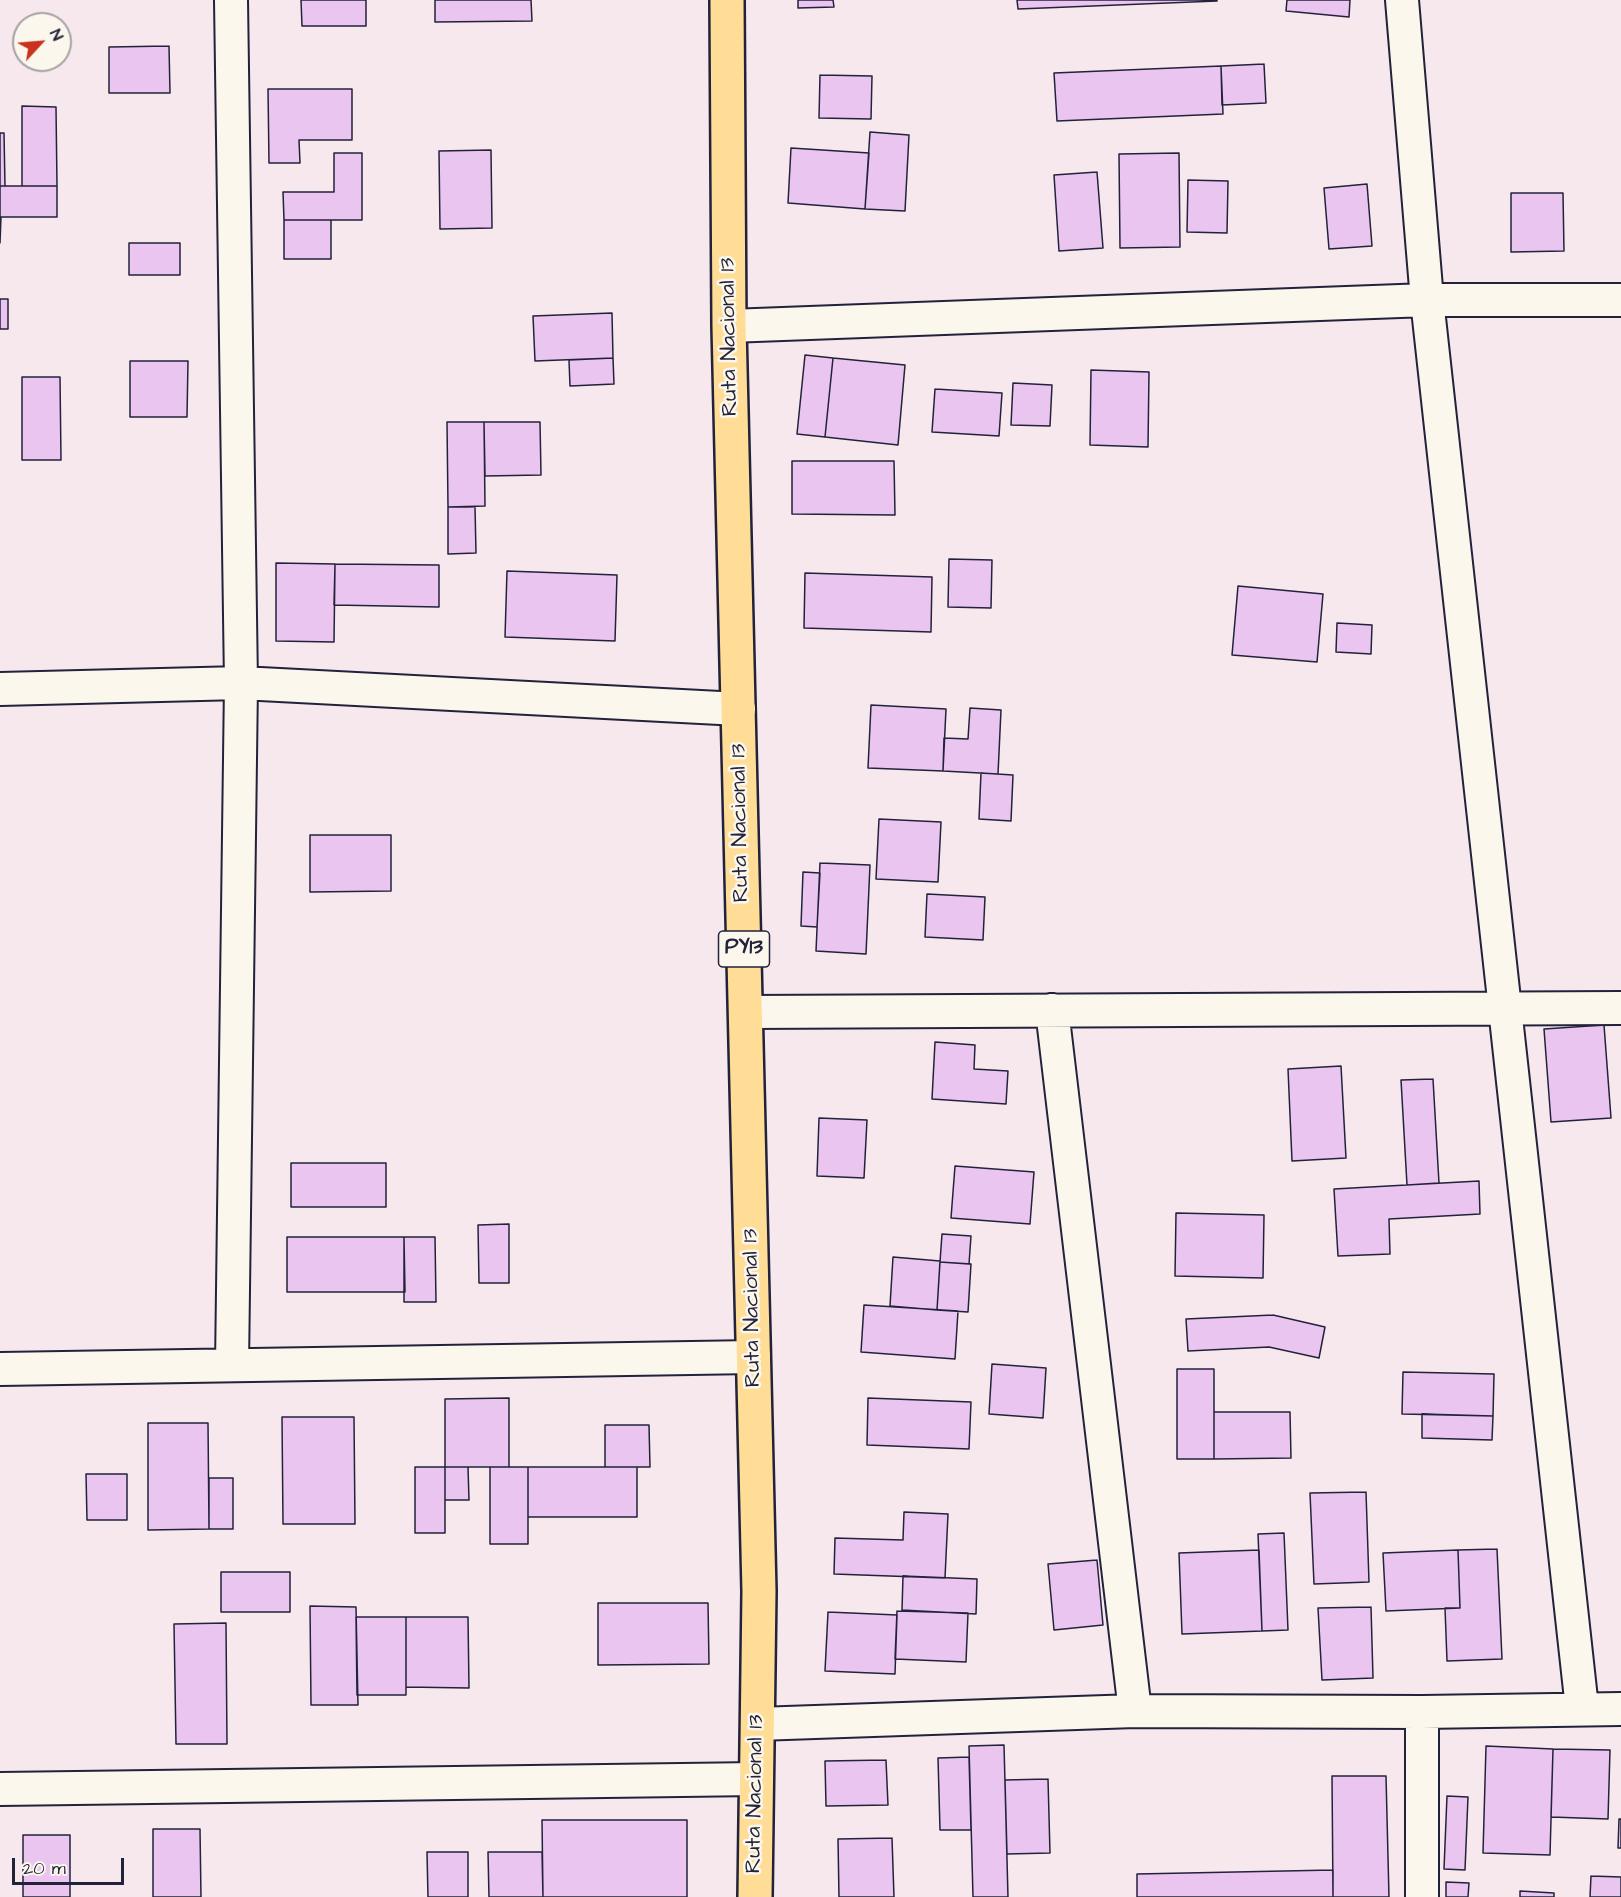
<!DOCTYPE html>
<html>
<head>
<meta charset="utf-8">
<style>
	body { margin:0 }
	#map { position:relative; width:1621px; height:1897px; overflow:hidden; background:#f6e8ed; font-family:"Architects Daughter",sans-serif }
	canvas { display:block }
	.north { position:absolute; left:12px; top:12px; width:60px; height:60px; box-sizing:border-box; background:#fbf7ec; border:2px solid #a4a2a5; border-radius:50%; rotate:64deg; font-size:16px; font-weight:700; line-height:24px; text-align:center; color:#22223b }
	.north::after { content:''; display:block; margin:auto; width:21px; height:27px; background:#c8321e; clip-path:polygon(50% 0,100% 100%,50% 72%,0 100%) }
	.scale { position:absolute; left:12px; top:1858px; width:112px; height:27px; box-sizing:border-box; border:3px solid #22223b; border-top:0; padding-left:8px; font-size:18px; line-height:21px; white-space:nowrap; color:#22223b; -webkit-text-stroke:4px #fbf7ec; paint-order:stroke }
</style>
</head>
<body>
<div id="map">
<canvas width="1621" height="1897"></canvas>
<div class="north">N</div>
<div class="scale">20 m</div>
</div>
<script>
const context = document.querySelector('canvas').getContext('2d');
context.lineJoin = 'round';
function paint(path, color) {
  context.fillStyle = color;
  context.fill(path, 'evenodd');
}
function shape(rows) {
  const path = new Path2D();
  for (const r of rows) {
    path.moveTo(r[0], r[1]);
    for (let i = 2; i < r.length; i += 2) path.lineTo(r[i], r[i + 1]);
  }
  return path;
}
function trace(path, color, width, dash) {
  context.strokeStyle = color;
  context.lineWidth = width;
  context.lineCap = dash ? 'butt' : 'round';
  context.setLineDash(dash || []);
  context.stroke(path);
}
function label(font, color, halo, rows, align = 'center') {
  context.font = font + ' "Architects Daughter",sans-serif';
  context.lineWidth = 5;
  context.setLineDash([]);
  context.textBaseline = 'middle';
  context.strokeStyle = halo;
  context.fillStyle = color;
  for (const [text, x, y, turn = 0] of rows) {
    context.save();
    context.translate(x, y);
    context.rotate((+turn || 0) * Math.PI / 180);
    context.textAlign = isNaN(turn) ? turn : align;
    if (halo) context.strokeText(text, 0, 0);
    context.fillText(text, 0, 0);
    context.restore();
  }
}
const building = shape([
	[301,0,366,0,366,26,302,26,301,0],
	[435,0,531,0,532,21,435,22,435,0],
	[798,0,833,0,834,7,798,8,798,0],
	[1017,0,1217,0,1217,1,1018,9,1017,0],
	[1287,0,1350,0,1349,17,1286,11,1287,0],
	[169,46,170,93,109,93,109,47,169,46],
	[1264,64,1266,103,1222,105,1221,66,1264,64],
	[1221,66,1223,114,1057,121,1054,73,1221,66],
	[820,75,872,76,871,119,819,118,820,75],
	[268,89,352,89,352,140,299,140,300,163,269,163,268,89],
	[22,106,56,107,57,186,22,186,22,106],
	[870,132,909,135,905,211,865,209,870,132],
	[0,133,4,133,5,186,0,186,0,133],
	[791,148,869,153,865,209,788,203,791,148],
	[491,150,492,228,440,229,439,151,491,150],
	[334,153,362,153,362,220,284,220,283,192,334,192,334,153],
	[1179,153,1180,247,1120,248,1119,154,1179,153],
	[1097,172,1103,248,1059,251,1054,175,1097,172],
	[1188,180,1228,181,1227,233,1187,232,1188,180],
	[1367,184,1372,246,1329,249,1324,188,1367,184],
	[0,186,57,186,57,217,1,217,0,243,0,186],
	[1511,193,1563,193,1564,251,1511,252,1511,193],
	[284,220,331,220,331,259,284,259,284,220],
	[129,243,180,243,180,275,129,275,129,243],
	[0,299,8,299,8,329,0,329,0,299],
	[612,313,613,358,535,361,533,316,612,313],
	[805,355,833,358,825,437,797,434,805,355],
	[613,358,614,384,570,386,569,360,613,358],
	[833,358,905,365,898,445,825,437,833,358],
	[130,361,188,361,187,417,130,417,130,361],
	[1091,370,1149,372,1148,447,1090,445,1091,370],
	[22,377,60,377,61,460,22,460,22,377],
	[1013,383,1052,385,1050,426,1011,425,1013,383],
	[935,389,1002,393,999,436,932,432,935,389],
	[447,422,484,422,485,506,448,507,447,422],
	[484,422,540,422,541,475,485,476,484,422],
	[792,461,894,461,895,515,792,514,792,461],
	[448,507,475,507,476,553,448,554,448,507],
	[949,559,992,560,991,608,948,607,949,559],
	[276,563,335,564,334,642,276,641,276,563],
	[335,564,439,565,439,607,334,605,335,564],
	[507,571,617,575,615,641,505,637,507,571],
	[805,573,932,577,931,632,804,628,805,573],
	[1238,586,1323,594,1317,662,1232,655,1238,586],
	[1337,623,1372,625,1371,654,1336,652,1337,623],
	[871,705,946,709,943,771,868,768,871,705],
	[970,708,1001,710,998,774,943,771,944,738,968,739,970,708],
	[981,773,1013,775,1011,821,979,819,981,773],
	[879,819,941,822,938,882,876,879,879,819],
	[310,835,391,835,391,891,310,892,310,835],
	[820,863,870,865,866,954,816,951,820,863],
	[803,872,820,873,817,927,801,926,803,872],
	[927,894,985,897,983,940,925,937,927,894],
	[1604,1025,1611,1118,1551,1122,1544,1029,1604,1025],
	[935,1042,975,1045,974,1069,1008,1071,1006,1104,932,1099,935,1042],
	[1341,1066,1346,1158,1292,1161,1288,1069,1341,1066],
	[1433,1079,1439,1183,1407,1185,1401,1080,1433,1079],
	[819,1118,867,1120,864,1178,817,1176,819,1118],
	[291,1163,386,1163,386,1207,291,1207,291,1163],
	[955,1166,1034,1172,1030,1224,951,1218,955,1166],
	[1479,1181,1480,1214,1389,1219,1390,1254,1338,1256,1334,1189,1479,1181],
	[1176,1213,1264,1215,1263,1278,1175,1276,1176,1213],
	[509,1224,509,1283,479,1283,478,1225,509,1224],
	[942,1234,971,1236,969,1264,940,1262,942,1234],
	[287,1237,404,1237,405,1292,287,1292,287,1237],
	[404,1237,435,1237,436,1302,404,1302,404,1237],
	[893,1257,940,1261,937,1310,890,1306,893,1257],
	[940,1262,971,1264,968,1312,937,1310,940,1262],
	[864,1305,958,1311,955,1359,861,1352,864,1305],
	[1273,1315,1325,1327,1319,1358,1269,1347,1188,1351,1186,1319,1273,1315],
	[992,1364,1046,1368,1043,1418,989,1414,992,1364],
	[1177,1369,1214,1369,1214,1459,1177,1459,1177,1369],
	[1403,1372,1494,1374,1493,1416,1402,1414,1403,1372],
	[509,1398,509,1467,445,1467,445,1399,509,1398],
	[868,1398,971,1402,969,1449,867,1445,868,1398],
	[1214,1412,1290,1412,1291,1458,1214,1459,1214,1412],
	[1422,1414,1493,1416,1492,1440,1422,1438,1422,1414],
	[282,1417,354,1417,355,1524,283,1524,282,1417],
	[148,1423,208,1423,209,1529,148,1530,148,1423],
	[605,1425,649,1425,650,1467,605,1467,605,1425],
	[415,1467,445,1467,445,1533,415,1533,415,1467],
	[445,1467,468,1467,469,1500,445,1500,445,1467],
	[490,1467,528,1467,528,1544,490,1544,490,1467],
	[528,1467,637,1467,637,1517,528,1517,528,1467],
	[86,1474,127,1474,127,1520,87,1520,86,1474],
	[209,1478,233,1478,233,1529,209,1529,209,1478],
	[1366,1492,1369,1582,1314,1584,1310,1493,1366,1492],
	[904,1512,948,1514,945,1578,834,1574,835,1538,903,1540,904,1512],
	[1284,1533,1288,1630,1262,1631,1258,1534,1284,1533],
	[1497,1549,1502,1659,1447,1661,1445,1608,1460,1608,1458,1550,1497,1549],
	[1259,1550,1262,1631,1182,1634,1179,1553,1259,1550],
	[1458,1550,1460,1608,1386,1611,1383,1553,1458,1550],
	[1097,1560,1103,1625,1054,1630,1048,1564,1097,1560],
	[221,1572,290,1572,290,1612,221,1612,221,1572],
	[903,1576,977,1579,976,1614,902,1610,903,1576],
	[598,1603,708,1603,709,1664,598,1665,598,1603],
	[310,1606,356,1607,358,1705,311,1705,310,1606],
	[1371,1607,1373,1678,1322,1680,1318,1608,1371,1607],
	[897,1611,968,1613,966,1662,895,1659,897,1611],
	[828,1612,897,1615,895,1674,825,1671,828,1612],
	[356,1617,406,1617,406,1695,357,1695,356,1617],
	[406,1617,468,1617,469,1688,406,1687,406,1617],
	[226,1623,227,1744,176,1744,174,1624,226,1623],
	[1004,1745,1008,1897,973,1897,969,1746,1004,1745],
	[1486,1746,1553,1749,1550,1855,1483,1853,1486,1746],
	[1553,1749,1610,1750,1608,1819,1551,1817,1553,1749],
	[969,1757,971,1830,940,1830,938,1758,969,1757],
	[886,1760,888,1805,826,1806,825,1761,886,1760],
	[1332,1776,1386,1776,1389,1897,1333,1897,1332,1776],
	[1048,1779,1050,1853,1007,1854,1005,1780,1048,1779],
	[1447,1796,1468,1797,1465,1870,1444,1869,1447,1796],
	[1619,1819,1621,1819,1621,1848,1618,1848,1619,1819],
	[542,1820,687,1820,687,1897,543,1897,542,1820],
	[153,1829,200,1829,201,1897,153,1897,153,1829],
	[23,1835,70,1835,70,1897,23,1897,23,1835],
	[892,1838,894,1897,839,1897,838,1839,892,1838],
	[427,1852,468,1852,468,1897,428,1897,427,1852],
	[488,1852,542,1852,543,1897,489,1897,488,1852],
	[1333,1870,1333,1897,1137,1897,1137,1874,1333,1870],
	[1591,1876,1621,1877,1621,1897,1590,1897,1591,1876],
	[1446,1882,1469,1883,1468,1897,1446,1897,1446,1882],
	[1520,1891,1554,1893,1554,1897,1520,1897,1520,1891]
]);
const minor = shape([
	[231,0,241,683,232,1365],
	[1402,0,1427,300,1582,1708],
	[729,326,1427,300,1621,300],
	[0,689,241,683,739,709],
	[1052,1010,1135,1711],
	[746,1012,1621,1008],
	[0,1369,754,1357],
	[1422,1712,1422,1897],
	[757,1724,1135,1711,1422,1712,1621,1709],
	[0,1789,757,1779]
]);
const trunk = shape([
	[727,0,729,326,759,1591,755,1897]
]);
const shields = [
	[744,949,51]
];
const shieldNames = [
	["PY13",744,949]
];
const streetNames = [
	["Ruta Nacional 13",730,337,-91],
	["Ruta Nacional 13",741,823,-91],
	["Ruta Nacional 13",753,1308,-91],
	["Ruta Nacional 13",756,1794,-89]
];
paint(building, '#eac5f0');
trace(building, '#22223b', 1.5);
trace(minor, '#22223b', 36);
trace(trunk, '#22223b', 38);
trace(minor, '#fbf7ec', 32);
trace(trunk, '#ffdd96', 33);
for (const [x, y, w] of shields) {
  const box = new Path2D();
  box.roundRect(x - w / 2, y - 18, w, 36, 4.5);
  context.fillStyle = '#fbf7ec';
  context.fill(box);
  trace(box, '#22223b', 1.5);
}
label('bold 21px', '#22223b', null, shieldNames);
label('22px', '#22223b', '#fbf7ec', streetNames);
</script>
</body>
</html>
